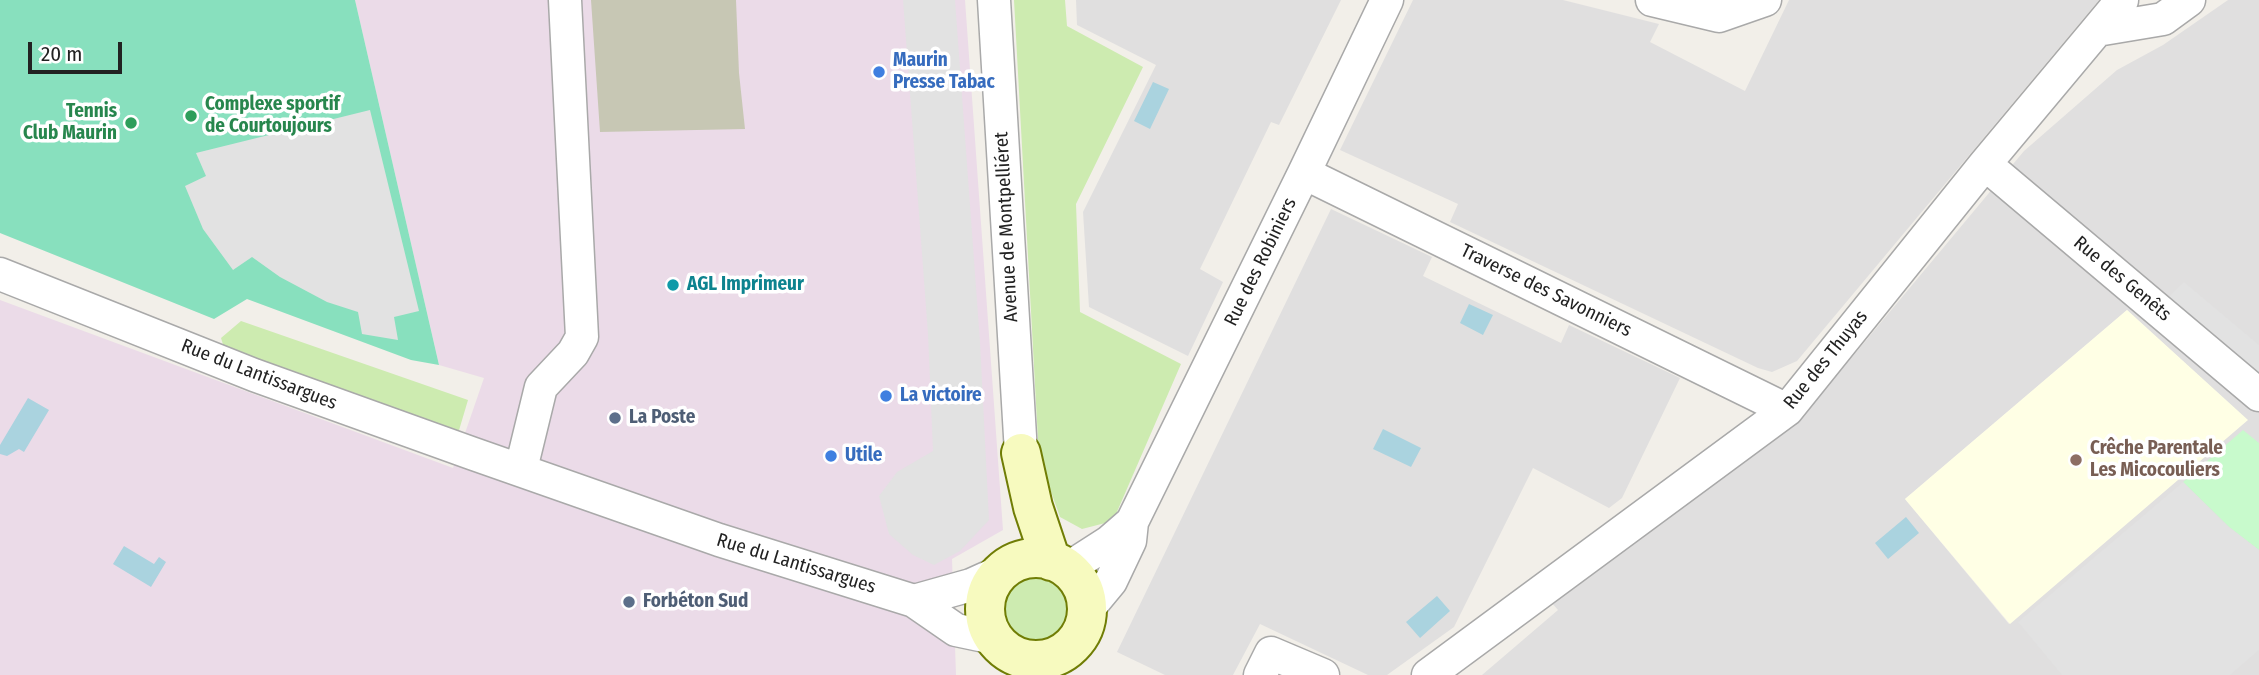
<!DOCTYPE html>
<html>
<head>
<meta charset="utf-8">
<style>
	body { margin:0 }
	#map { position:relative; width:2259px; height:675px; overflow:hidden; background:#f2efe9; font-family:"Fira Sans Condensed",sans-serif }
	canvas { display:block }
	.scale { position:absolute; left:28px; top:42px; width:94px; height:32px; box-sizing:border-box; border:4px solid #222; border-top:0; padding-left:9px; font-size:21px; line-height:24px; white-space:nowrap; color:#222; -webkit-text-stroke:5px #fff; paint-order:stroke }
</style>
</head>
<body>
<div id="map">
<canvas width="2259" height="675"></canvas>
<div class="scale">20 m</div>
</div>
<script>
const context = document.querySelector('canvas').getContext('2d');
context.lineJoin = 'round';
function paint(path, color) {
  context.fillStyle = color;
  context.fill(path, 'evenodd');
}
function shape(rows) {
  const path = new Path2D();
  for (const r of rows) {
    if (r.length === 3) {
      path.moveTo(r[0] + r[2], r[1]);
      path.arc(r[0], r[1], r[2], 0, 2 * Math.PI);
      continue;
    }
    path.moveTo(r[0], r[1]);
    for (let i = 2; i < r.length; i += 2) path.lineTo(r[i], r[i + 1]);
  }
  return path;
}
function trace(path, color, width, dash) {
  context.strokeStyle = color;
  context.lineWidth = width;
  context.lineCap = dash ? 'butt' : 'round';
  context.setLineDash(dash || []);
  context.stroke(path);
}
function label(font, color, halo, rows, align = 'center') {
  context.font = font + ' "Fira Sans Condensed",sans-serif';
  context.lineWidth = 7;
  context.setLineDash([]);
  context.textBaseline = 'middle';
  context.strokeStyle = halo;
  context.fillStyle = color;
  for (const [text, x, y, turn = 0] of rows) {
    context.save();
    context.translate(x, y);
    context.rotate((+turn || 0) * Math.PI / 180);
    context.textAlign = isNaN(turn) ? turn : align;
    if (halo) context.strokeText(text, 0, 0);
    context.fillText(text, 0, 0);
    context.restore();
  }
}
const residential = shape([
	[1076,0,1341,0,1279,125,1271,122,1200,269,1223,282,1188,356,1089,307,1083,212,1156,65,1077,25],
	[1413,0,1563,0,1659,24,1650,42,1745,91,1789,0,2099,0,1797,361,1772,372,1758,368,1450,222,1458,204,1340,150],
	[2228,0,2259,0,2259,675,1482,675,1558,610,1550,601,1812,405,2024,151,2117,70,2163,45],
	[2127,310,2247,420,2009,624,1905,499],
	[1331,209,1432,257,1423,276,1561,343,1569,325,1680,378,1622,498,1609,508,1533,468,1454,627,1387,675,1368,675,1260,624,1233,675,1165,675,1117,652]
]);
const industrial = shape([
	[355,0,965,0,1003,530,952,559,956,675,0,675,0,300,453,468,484,378,439,365]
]);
const education = shape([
	[2127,310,2248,420,2010,624,1905,499]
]);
const construction = shape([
	[591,0,736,0,739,73,745,129,600,132]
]);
const grass = shape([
	[1014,0,1065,0,1067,26,1143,67,1076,204,1080,312,1181,364,1113,521,1082,529,1060,517,1039,458],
	[241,321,468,400,457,437,226,354,221,338],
	[1036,608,32]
]);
const park = shape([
	[2243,430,2259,443,2259,550,2229,527,2183,482]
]);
const pitch = shape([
	[0,0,355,0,439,365,411,360,247,299,214,319,0,233]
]);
const parking = shape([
	[903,0,955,0,980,342,989,520,960,551,934,565,913,555,889,534,879,496,897,472,933,451,928,334],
	[370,110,419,311,394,317,398,340,362,334,358,312,327,302,280,277,252,257,233,270,203,229,185,186,206,176,196,153],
	[2184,282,2259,345,2259,377,2165,300],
	[2183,482,2229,527,2259,550,2259,650,2230,675,2062,675,2018,622]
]);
const water = shape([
	[1153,82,1169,89,1150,129,1134,121],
	[1469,304,1493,315,1483,335,1460,323],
	[28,398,49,410,24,452,19,449,7,456,0,454,0,445],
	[1383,429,1421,448,1411,467,1373,449],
	[1906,517,1919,533,1888,559,1875,543],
	[124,546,154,564,159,557,166,562,151,587,113,564],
	[1437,596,1450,611,1420,638,1406,622]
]);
const street = shape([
	[994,0,1021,453],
	[1652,0,1719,16,1765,0],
	[2122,0,2097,30,2163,19,2189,0],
	[1985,164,2259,395],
	[1304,173,1787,410],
	[0,274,254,375,471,453,719,540,914,601,956,630,994,638],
	[521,469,541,387,573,353,582,337,565,0],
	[1067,569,1109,542,1132,522],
	[914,601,971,585,1002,571],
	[1087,610,1111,581,1130,541,1132,522,1304,173,1387,0],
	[1260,675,1271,653,1323,675],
	[1428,675,1787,410,1985,164,2097,30]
]);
const secondary = shape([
	[1021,453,1033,507,1051,561],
	[1036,609,51]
]);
const markers = [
	[879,72,7,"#3f7fe0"],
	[191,116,7,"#2e9e5b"],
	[131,123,7,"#2e9e5b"],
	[673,285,7,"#0f9aa8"],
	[886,396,7,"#3f7fe0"],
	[615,418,7,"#5c6f8a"],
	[831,456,7,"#3f7fe0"],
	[2076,460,7,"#8d6e63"],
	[629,602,7,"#5c6f8a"]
];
const shopNames = [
	["Maurin",893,61],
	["Presse Tabac",893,83],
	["La victoire",900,396],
	["Utile",845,456]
];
const leisureNames = [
	["Complexe sportif",205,105],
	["de Courtoujours",205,127],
	["Tennis",117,112,"right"],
	["Club Maurin",117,134,"right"]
];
const streetNames = [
	["Avenue de Montpelliéret",1007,227,-93],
	["Rue des Robiniers",1261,262,-64],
	["Rue des Genêts",2122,279,40],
	["Traverse des Savonniers",1546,291,26],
	["Rue des Thuyas",1826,360,-51],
	["Rue du Lantissargues",259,375,21],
	["Rue du Lantissargues",796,564,17]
];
const cultureNames = [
	["AGL Imprimeur",687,285]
];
const serviceNames = [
	["La Poste",629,418],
	["Forbéton Sud",643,602]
];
const educationNames = [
	["Crêche Parentale",2090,449],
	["Les Micocouliers",2090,471]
];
paint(residential, '#e0dfdf');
paint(industrial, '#ebdbe8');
paint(education, '#ffffe5');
paint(construction, '#c7c7b4');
paint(grass, '#cdebb0');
paint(park, '#c8facc');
paint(pitch, '#88e0be');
paint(parking, '#e2e2e2');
paint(water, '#aad3df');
trace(street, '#a9a9a9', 35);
trace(secondary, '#707d05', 42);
trace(street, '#fff', 32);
trace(secondary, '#f7fabf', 38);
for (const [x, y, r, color] of markers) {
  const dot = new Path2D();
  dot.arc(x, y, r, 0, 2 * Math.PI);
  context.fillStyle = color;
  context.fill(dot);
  trace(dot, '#fff', 2.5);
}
label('bold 19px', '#366cbe', '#fff', shopNames, 'left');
label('bold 19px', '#27864d', '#fff', leisureNames, 'left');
label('19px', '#222', '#fff', streetNames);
label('bold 19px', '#0d838f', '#fff', cultureNames, 'left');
label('bold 19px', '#4e5e75', '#fff', serviceNames, 'left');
label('bold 19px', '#785e54', '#fff', educationNames, 'left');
</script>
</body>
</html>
